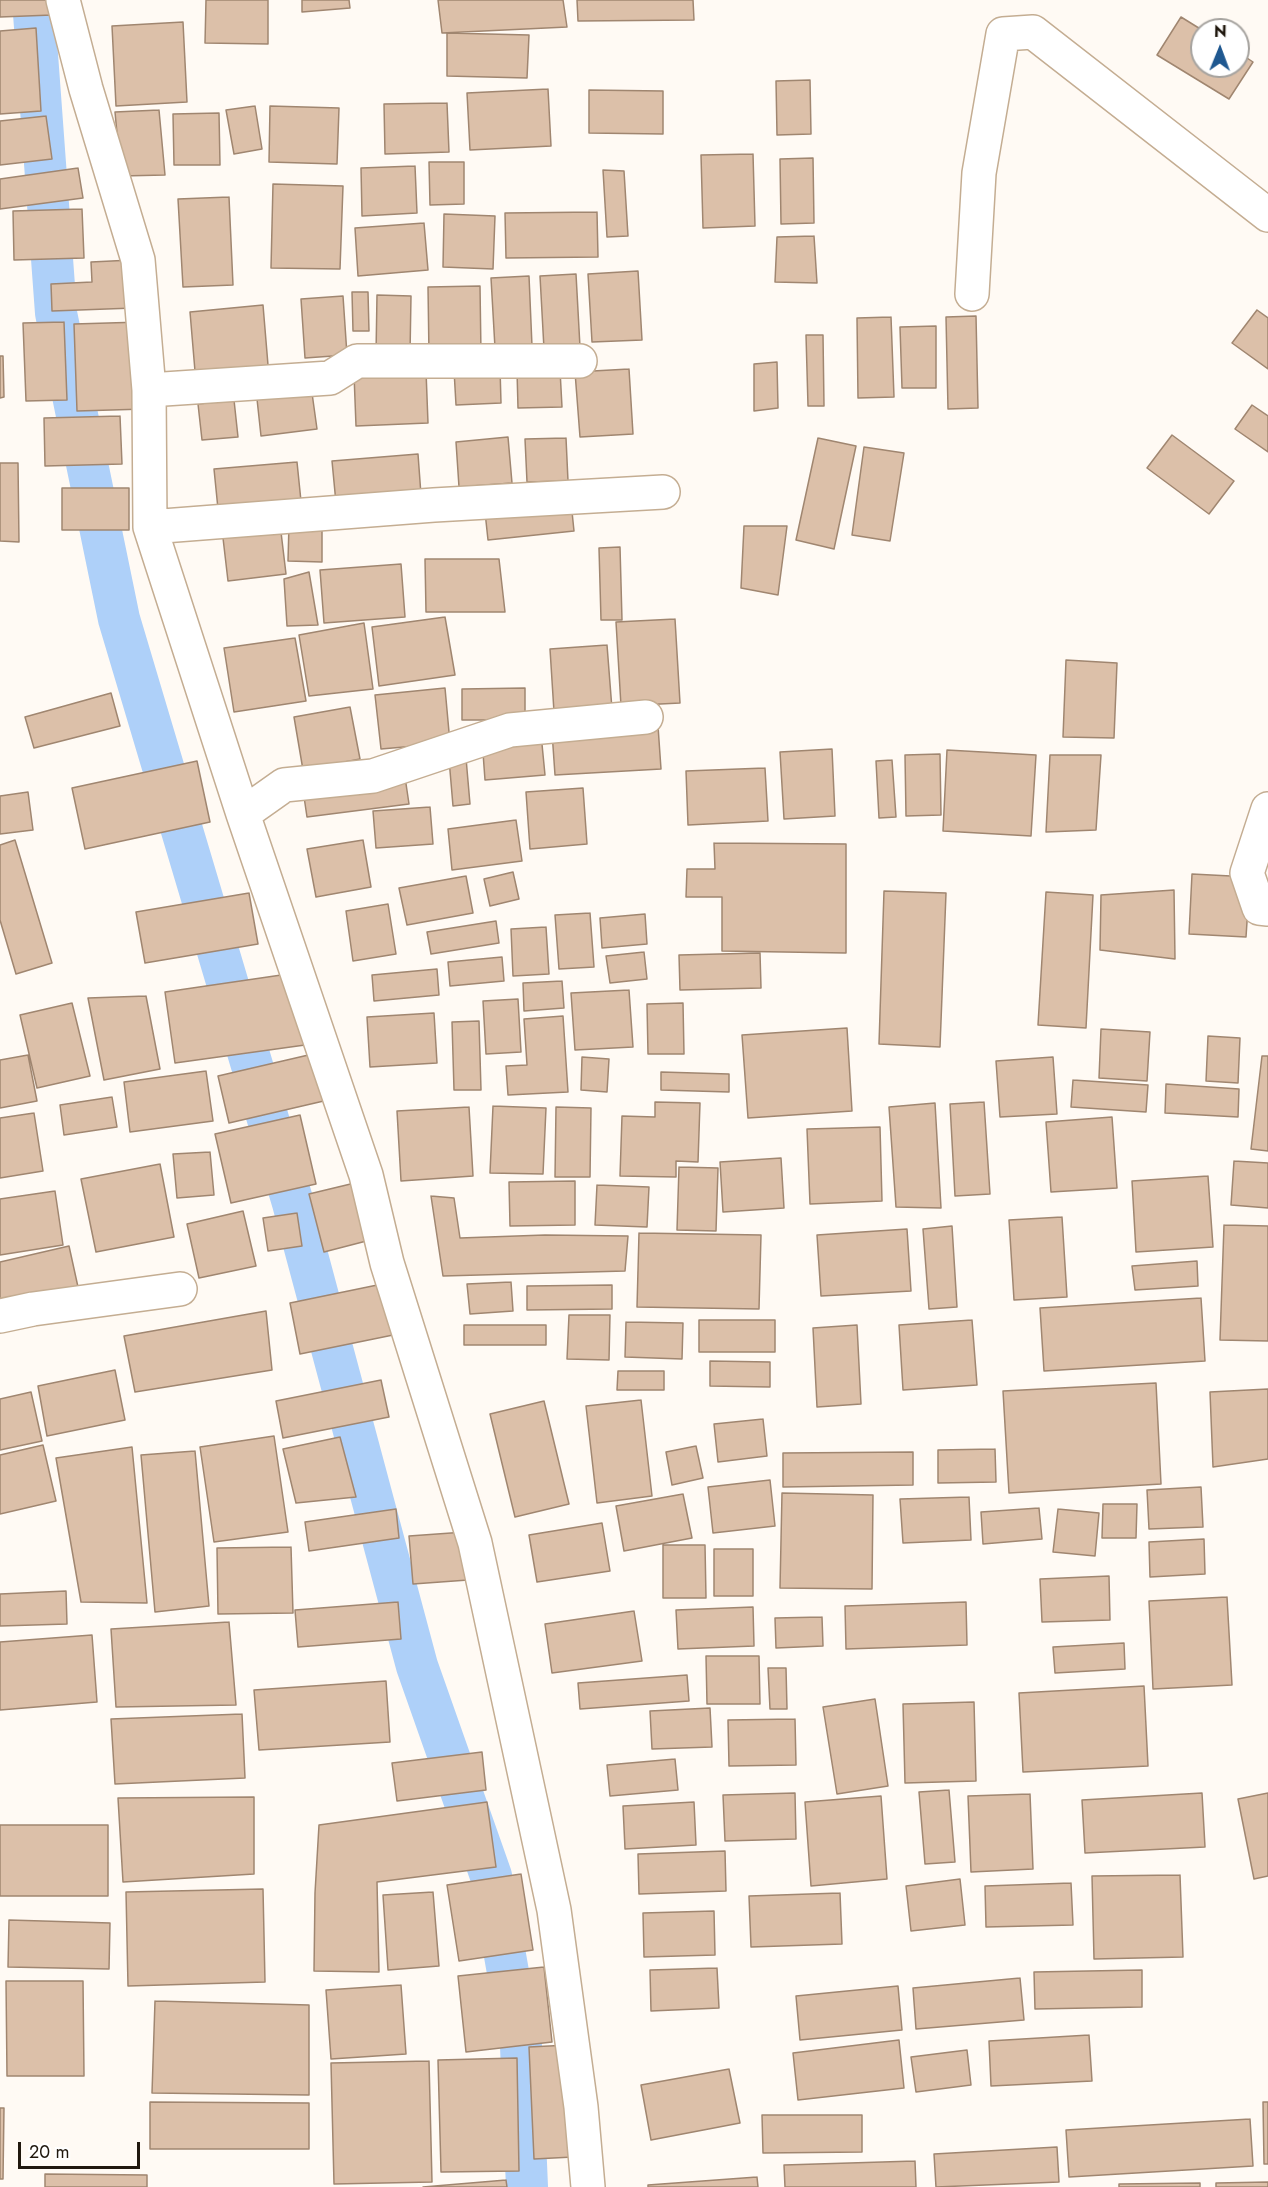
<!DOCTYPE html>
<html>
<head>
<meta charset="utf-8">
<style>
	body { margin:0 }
	#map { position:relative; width:1268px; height:2187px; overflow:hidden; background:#fffaf4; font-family:Jost,sans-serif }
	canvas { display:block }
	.north { position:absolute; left:1190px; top:18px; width:60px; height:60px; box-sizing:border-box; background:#fff; border:2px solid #a6a39f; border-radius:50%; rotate:1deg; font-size:16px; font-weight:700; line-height:24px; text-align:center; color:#20180e }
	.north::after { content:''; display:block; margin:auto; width:21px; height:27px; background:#1f5890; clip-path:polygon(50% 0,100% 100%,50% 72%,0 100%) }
	.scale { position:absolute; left:18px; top:2142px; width:122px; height:27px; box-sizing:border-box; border:3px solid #20180e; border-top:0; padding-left:8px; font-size:18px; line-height:21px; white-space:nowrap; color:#20180e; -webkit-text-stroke:4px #fff; paint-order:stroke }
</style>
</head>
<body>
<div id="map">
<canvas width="1268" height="2187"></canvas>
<div class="north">N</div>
<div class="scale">20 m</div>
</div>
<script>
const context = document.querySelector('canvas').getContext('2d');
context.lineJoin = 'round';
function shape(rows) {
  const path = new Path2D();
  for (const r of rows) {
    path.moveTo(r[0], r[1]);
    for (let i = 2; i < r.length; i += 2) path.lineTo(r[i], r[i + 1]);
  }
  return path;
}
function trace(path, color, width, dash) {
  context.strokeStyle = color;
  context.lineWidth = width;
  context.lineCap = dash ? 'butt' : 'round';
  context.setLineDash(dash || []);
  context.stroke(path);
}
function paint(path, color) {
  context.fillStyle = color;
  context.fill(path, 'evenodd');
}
const canal = shape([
	[33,0,56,313,119,619,293,1203,417,1666,491,1876,521,2046,527,2187]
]);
const building = shape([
	[0,0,52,0,52,15,0,17,0,0],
	[206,0,268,0,268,44,205,43,206,0],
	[302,0,349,0,350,8,302,12,302,0],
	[438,0,563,0,567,27,442,33,438,0],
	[577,0,693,0,694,20,578,21,577,0],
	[1181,17,1202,30,1202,66,1238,66,1238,52,1253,62,1229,99,1157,55,1181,17],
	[183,22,187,102,116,106,112,26,183,22],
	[36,28,41,111,0,114,0,31,36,28],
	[447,33,529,35,527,78,447,76,447,33],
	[810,80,811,134,777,135,776,81,810,80],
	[548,89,551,146,470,150,467,93,548,89],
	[589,90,663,91,663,134,589,133,589,90],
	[447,103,449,152,385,154,384,104,447,103],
	[255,106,262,149,234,154,226,110,255,106],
	[270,106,339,108,337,164,269,162,270,106],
	[159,110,165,175,121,176,115,112,159,110],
	[219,113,220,165,174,165,173,114,219,113],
	[46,116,52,159,0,165,0,121,46,116],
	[753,154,755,226,703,228,701,155,753,154],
	[813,158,814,223,781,224,780,159,813,158],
	[429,162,464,162,464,204,430,205,429,162],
	[415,166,417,213,362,216,361,168,415,166],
	[78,168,83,198,0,209,0,179,78,168],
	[603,170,624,171,628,236,607,237,603,170],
	[273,184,343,186,340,269,271,268,273,184],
	[229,197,233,285,183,287,178,199,229,197],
	[82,209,84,258,14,260,13,211,82,209],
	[597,212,598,257,506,258,505,213,597,212],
	[444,214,495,216,493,269,443,267,444,214],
	[424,223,428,270,358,276,355,228,424,223],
	[814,236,817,283,775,282,777,237,814,236],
	[132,260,134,308,52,311,51,284,92,282,91,262,132,260],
	[638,271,642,340,592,342,588,274,638,271],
	[576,274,580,347,544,349,540,276,576,274],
	[529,276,532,346,495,348,491,278,529,276],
	[480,286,481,354,429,355,428,287,480,286],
	[352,292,368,292,369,331,353,331,352,292],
	[377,295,411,296,410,354,376,354,377,295],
	[343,296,347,355,305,358,301,299,343,296],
	[263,305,269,377,196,383,190,312,263,305],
	[1257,310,1268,318,1268,369,1232,343,1257,310],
	[976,316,978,408,948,409,946,317,976,316],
	[891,317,894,397,858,398,857,318,891,317],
	[64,322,67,400,26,401,23,323,64,322],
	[142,322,145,409,77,411,74,324,142,322],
	[936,326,936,388,902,388,900,327,936,326],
	[806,335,823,335,824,406,808,406,806,335],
	[0,356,3,356,4,397,0,398,0,356],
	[777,362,778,408,754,411,754,364,777,362],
	[500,368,501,403,456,405,454,370,500,368],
	[629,369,633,434,580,437,575,372,629,369],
	[560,370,562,407,518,408,517,371,560,370],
	[426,371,428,423,356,426,354,374,426,371],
	[312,393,317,429,261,436,257,399,312,393],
	[234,400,238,437,202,440,198,404,234,400],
	[1252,405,1268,416,1268,452,1235,429,1252,405],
	[120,416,122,464,45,466,44,418,120,416],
	[1172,435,1234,481,1209,514,1147,468,1172,435],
	[508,437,512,483,459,487,456,442,508,437],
	[566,438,568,481,527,482,525,439,566,438],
	[818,438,856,446,834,549,796,540,818,438],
	[864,447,904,453,890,541,852,535,864,447],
	[418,454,421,495,336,503,332,461,418,454],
	[297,462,302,511,219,519,214,469,297,462],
	[0,463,18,463,19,542,0,541,0,463],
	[62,488,129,488,129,530,62,530,62,488],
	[571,502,574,531,488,540,485,512,571,502],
	[289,524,322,524,322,562,288,561,289,524],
	[744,526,787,526,778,595,741,588,744,526],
	[281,532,286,574,228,581,223,538,281,532],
	[620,547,622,620,601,620,599,548,620,547],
	[425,559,499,559,505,612,426,612,425,559],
	[401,564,405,617,324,623,320,570,401,564],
	[309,572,318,625,287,626,284,579,309,572],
	[445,617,455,675,379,686,372,627,445,617],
	[675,619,680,703,621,706,616,622,675,619],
	[364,623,373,689,309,696,299,635,364,623],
	[295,638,306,701,234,712,224,648,295,638],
	[607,645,612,709,554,712,550,649,607,645],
	[1066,660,1117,663,1114,738,1063,737,1066,660],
	[445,688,450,743,381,749,375,695,445,688],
	[525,688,525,720,462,720,462,689,525,688],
	[111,693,120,726,34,748,25,717,111,693],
	[350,707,360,759,303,770,294,717,350,707],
	[658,726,661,769,555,775,552,732,658,726],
	[541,734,545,775,485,780,482,739,541,734],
	[832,749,835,816,784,819,780,752,832,749],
	[947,750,1036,755,1031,836,943,831,947,750],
	[940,754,941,815,906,816,905,755,940,754],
	[1050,755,1101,755,1096,830,1046,832,1050,755],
	[466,758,470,804,453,806,449,759,466,758],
	[892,760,896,817,879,818,876,761,892,760],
	[197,761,210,822,85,849,72,788,197,761],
	[765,768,768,821,688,825,686,771,765,768],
	[405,777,409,804,307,817,303,790,405,777],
	[583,788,587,844,530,849,526,792,583,788],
	[28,792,33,830,0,834,0,796,28,792],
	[430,807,433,844,376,848,373,811,430,807],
	[516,820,522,861,452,870,448,829,516,820],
	[15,840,52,963,16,974,0,920,0,845,15,840],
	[363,840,371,887,316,897,307,849,363,840],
	[714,843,846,844,846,953,722,951,722,897,686,897,687,869,715,869,714,843],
	[513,872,519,899,490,906,484,879,513,872],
	[1192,874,1250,877,1246,937,1189,934,1192,874],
	[466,876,473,913,407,925,399,888,466,876],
	[1174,890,1175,959,1100,950,1101,895,1174,890],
	[884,891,946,893,940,1047,879,1044,884,891],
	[1046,892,1093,895,1086,1028,1038,1025,1046,892],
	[249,893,258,944,145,963,136,912,249,893],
	[388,904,396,954,353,961,346,911,388,904],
	[590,913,594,967,559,969,555,915,590,913],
	[645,914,647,944,602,948,600,918,645,914],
	[496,921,499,943,431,954,427,932,496,921],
	[546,927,549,974,513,976,511,929,546,927],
	[644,952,647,979,610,983,606,956,644,952],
	[760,953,761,988,680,990,679,955,760,953],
	[502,957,504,981,450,986,448,962,502,957],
	[437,969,439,995,374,1001,372,975,437,969],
	[295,973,305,1045,175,1063,165,992,295,973],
	[562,981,564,1008,524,1011,523,983,562,981],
	[629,990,633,1047,575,1050,571,993,629,990],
	[146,996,160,1069,104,1080,88,998,146,996],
	[518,999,521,1052,486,1054,483,1001,518,999],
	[72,1003,90,1076,37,1088,20,1015,72,1003],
	[683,1003,684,1054,648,1054,647,1004,683,1003],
	[434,1013,437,1063,370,1067,367,1017,434,1013],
	[563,1016,568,1092,508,1095,506,1066,527,1065,524,1019,563,1016],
	[479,1021,481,1090,454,1090,452,1022,479,1021],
	[847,1028,852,1111,748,1118,742,1035,847,1028],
	[1101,1029,1150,1032,1147,1081,1099,1078,1101,1029],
	[1208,1036,1240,1038,1238,1083,1206,1081,1208,1036],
	[317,1053,328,1100,229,1123,218,1076,317,1053],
	[28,1055,37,1101,0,1108,0,1060,28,1055],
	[1262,1056,1268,1056,1268,1151,1251,1149,1262,1056],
	[582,1057,609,1059,607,1092,581,1090,582,1057],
	[1053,1057,1057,1114,1000,1117,996,1061,1053,1057],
	[206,1071,213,1121,130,1132,124,1082,206,1071],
	[661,1072,729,1074,729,1092,661,1090,661,1072],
	[1073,1080,1148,1085,1146,1112,1071,1107,1073,1080],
	[1166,1084,1239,1089,1238,1117,1165,1113,1166,1084],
	[112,1097,117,1127,64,1135,60,1105,112,1097],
	[655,1102,700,1103,698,1162,676,1161,676,1177,620,1176,622,1116,655,1117,655,1102],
	[984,1102,990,1194,955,1196,950,1104,984,1102],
	[935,1103,941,1208,896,1207,889,1107,935,1103],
	[493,1106,546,1108,543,1174,490,1173,493,1106],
	[469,1107,473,1176,401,1181,397,1111,469,1107],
	[556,1107,591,1108,590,1177,555,1177,556,1107],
	[34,1113,43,1171,0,1178,0,1118,34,1113],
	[300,1115,316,1184,231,1203,215,1134,300,1115],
	[1112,1117,1117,1188,1051,1192,1046,1122,1112,1117],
	[880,1127,882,1201,810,1204,807,1129,880,1127],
	[210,1152,214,1195,177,1198,173,1154,210,1152],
	[781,1158,784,1208,723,1212,720,1162,781,1158],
	[1234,1161,1268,1163,1268,1208,1231,1205,1234,1161],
	[160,1164,174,1237,96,1252,81,1179,160,1164],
	[679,1167,718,1168,716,1231,677,1230,679,1167],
	[1208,1176,1213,1247,1136,1252,1132,1181,1208,1176],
	[363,1181,378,1238,324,1252,309,1194,363,1181],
	[575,1181,575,1225,510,1226,509,1182,575,1181],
	[597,1185,649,1187,647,1227,595,1225,597,1185],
	[55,1191,63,1245,0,1255,0,1199,55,1191],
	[431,1196,454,1198,460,1238,545,1235,628,1236,625,1271,443,1276,431,1196],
	[243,1211,256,1266,199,1278,187,1224,243,1211],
	[297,1213,302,1246,268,1251,263,1218,297,1213],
	[1062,1217,1067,1297,1014,1300,1009,1220,1062,1217],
	[1224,1225,1268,1226,1268,1341,1220,1340,1224,1225],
	[952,1226,957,1307,929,1309,923,1229,952,1226],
	[907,1229,911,1291,821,1296,817,1235,907,1229],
	[639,1233,761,1235,759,1309,637,1307,639,1233],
	[69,1246,78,1287,0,1304,0,1262,69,1246],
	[1197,1261,1198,1286,1135,1290,1132,1266,1197,1261],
	[511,1282,513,1311,470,1314,467,1284,511,1282],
	[387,1283,398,1334,300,1354,290,1303,387,1283],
	[612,1285,612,1309,527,1310,527,1286,612,1285],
	[1201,1298,1205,1361,1044,1371,1040,1308,1201,1298],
	[266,1311,272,1370,135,1392,124,1336,266,1311],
	[569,1315,610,1315,609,1360,567,1359,569,1315],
	[699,1320,775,1320,775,1352,699,1352,699,1320],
	[972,1320,977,1385,903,1390,899,1325,972,1320],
	[626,1322,683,1323,682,1359,625,1357,626,1322],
	[464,1325,546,1325,546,1345,464,1345,464,1325],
	[857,1325,861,1404,817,1407,813,1328,857,1325],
	[710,1361,770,1362,770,1387,710,1386,710,1361],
	[115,1370,125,1420,47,1436,38,1386,115,1370],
	[618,1371,664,1371,664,1390,617,1390,618,1371],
	[381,1380,389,1417,283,1438,276,1401,381,1380],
	[1156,1383,1161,1484,1009,1493,1003,1391,1156,1383],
	[1268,1389,1268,1459,1213,1467,1210,1392,1268,1389],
	[31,1392,42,1441,0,1450,0,1399,31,1392],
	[641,1400,652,1496,597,1503,586,1406,641,1400],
	[544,1401,569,1504,515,1517,490,1414,544,1401],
	[763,1419,767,1456,718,1462,714,1424,763,1419],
	[274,1436,288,1532,214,1542,200,1447,274,1436],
	[340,1437,356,1497,296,1503,283,1449,340,1437],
	[43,1445,56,1501,0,1514,0,1455,43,1445],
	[696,1446,703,1478,672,1485,666,1452,696,1446],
	[132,1447,147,1603,81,1602,56,1458,132,1447],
	[995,1449,996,1482,938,1483,938,1450,995,1449],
	[195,1451,209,1606,155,1612,141,1455,195,1451],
	[913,1452,913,1485,783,1487,783,1453,913,1452],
	[770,1480,775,1526,713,1533,708,1487,770,1480],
	[1201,1487,1203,1527,1149,1529,1147,1490,1201,1487],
	[782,1493,873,1495,872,1589,780,1588,782,1493],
	[683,1494,692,1538,624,1551,616,1506,683,1494],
	[969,1497,971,1540,903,1543,900,1499,969,1497],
	[1103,1504,1137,1504,1136,1538,1102,1538,1103,1504],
	[1039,1508,1042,1539,983,1544,981,1512,1039,1508],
	[396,1509,399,1538,309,1551,305,1522,396,1509],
	[1058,1509,1099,1513,1095,1556,1053,1552,1058,1509],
	[602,1523,610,1571,537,1582,529,1535,602,1523],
	[465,1532,468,1580,413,1584,409,1536,465,1532],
	[1204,1539,1205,1574,1150,1577,1149,1542,1204,1539],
	[663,1545,705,1545,706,1598,663,1598,663,1545],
	[291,1547,293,1613,218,1614,217,1548,291,1547],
	[714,1549,753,1549,753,1596,714,1596,714,1549],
	[1109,1576,1110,1620,1042,1622,1040,1579,1109,1576],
	[66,1591,67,1624,0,1626,0,1594,66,1591],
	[1227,1597,1232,1685,1153,1689,1149,1601,1227,1597],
	[398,1602,401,1639,298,1647,295,1610,398,1602],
	[966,1602,967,1645,846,1649,845,1606,966,1602],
	[753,1607,754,1646,678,1649,676,1610,753,1607],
	[634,1611,642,1661,552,1673,545,1624,634,1611],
	[822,1617,823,1646,776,1648,775,1618,822,1617],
	[229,1622,236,1705,116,1707,111,1629,229,1622],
	[92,1635,97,1702,0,1710,0,1642,92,1635],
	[1124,1643,1125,1669,1055,1673,1053,1647,1124,1643],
	[706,1656,759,1656,760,1704,707,1704,706,1656],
	[768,1668,786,1668,787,1709,770,1709,768,1668],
	[687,1675,689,1701,580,1709,578,1683,687,1675],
	[386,1681,390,1742,259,1750,254,1690,386,1681],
	[1144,1686,1148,1766,1023,1772,1019,1693,1144,1686],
	[875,1699,888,1786,837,1794,823,1707,875,1699],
	[974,1702,976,1781,905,1783,903,1704,974,1702],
	[710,1708,712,1747,652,1749,650,1711,710,1708],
	[242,1714,245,1778,115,1784,111,1719,242,1714],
	[795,1719,796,1765,729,1766,728,1720,795,1719],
	[482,1752,486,1790,397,1801,392,1763,482,1752],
	[675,1759,678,1790,610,1796,607,1765,675,1759],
	[949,1790,955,1862,925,1864,919,1792,949,1790],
	[795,1793,796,1839,725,1841,723,1795,795,1793],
	[1202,1793,1205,1847,1085,1853,1082,1800,1202,1793],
	[1268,1793,1268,1876,1254,1879,1238,1799,1268,1793],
	[1030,1794,1033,1869,971,1872,968,1796,1030,1794],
	[881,1796,887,1879,811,1886,805,1802,881,1796],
	[254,1797,254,1874,123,1882,118,1798,254,1797],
	[487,1802,496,1867,377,1882,379,1972,314,1971,315,1893,319,1825,487,1802],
	[694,1802,696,1845,625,1849,623,1806,694,1802],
	[0,1825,108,1825,108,1896,0,1896,0,1825],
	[725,1851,726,1891,639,1894,638,1854,725,1851],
	[521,1874,533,1950,459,1961,447,1885,521,1874],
	[1180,1875,1183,1957,1094,1959,1092,1876,1180,1875],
	[960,1879,965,1925,911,1931,906,1886,960,1879],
	[1071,1883,1073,1925,986,1927,985,1886,1071,1883],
	[263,1889,265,1982,128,1986,126,1892,263,1889],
	[433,1892,439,1966,388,1970,383,1895,433,1892],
	[840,1893,842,1944,751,1947,749,1896,840,1893],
	[714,1911,715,1955,644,1957,643,1913,714,1911],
	[9,1920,110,1923,109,1969,8,1967,9,1920],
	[544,1967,552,2042,466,2052,458,1976,544,1967],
	[717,1968,719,2008,651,2011,650,1970,717,1968],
	[1142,1970,1142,2007,1035,2009,1034,1972,1142,1970],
	[1020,1978,1024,2020,916,2029,913,1988,1020,1978],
	[6,1981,83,1981,84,2076,7,2076,6,1981],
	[401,1985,406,2054,331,2059,326,1990,401,1985],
	[898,1986,902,2030,800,2040,796,1996,898,1986],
	[155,2001,309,2005,309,2095,152,2093,155,2001],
	[1089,2035,1092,2081,991,2086,989,2041,1089,2035],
	[899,2040,904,2088,798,2100,793,2053,899,2040],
	[569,2045,573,2157,534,2159,529,2047,569,2045],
	[967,2050,971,2085,916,2092,911,2057,967,2050],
	[517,2058,519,2171,441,2172,438,2060,517,2058],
	[429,2061,432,2182,334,2184,331,2063,429,2061],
	[729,2069,740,2123,651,2140,641,2085,729,2069],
	[150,2102,309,2103,309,2149,150,2149,150,2102],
	[1263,2102,1268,2102,1268,2164,1264,2164,1263,2102],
	[0,2108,4,2108,3,2179,0,2179,0,2108],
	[762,2115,862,2115,862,2152,763,2153,762,2115],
	[1250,2119,1253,2166,1069,2177,1066,2130,1250,2119],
	[1057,2147,1059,2182,936,2187,934,2154,1057,2147],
	[915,2161,916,2187,785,2187,784,2165,915,2161],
	[45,2174,147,2175,147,2187,45,2187,45,2174],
	[757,2177,758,2187,648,2187,648,2185,757,2177],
	[506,2180,507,2187,423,2187,506,2180],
	[1268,2182,1268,2187,1216,2187,1216,2183,1268,2182],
	[1200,2183,1200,2187,1119,2187,1119,2184,1200,2183]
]);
const minor = shape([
	[63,0,86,89,138,260,149,390,150,527,243,814,366,1175,387,1263,475,1543,554,1910,581,2107,588,2187],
	[972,294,979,173,1003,34,1033,32,1268,215],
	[149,390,330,378,357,361,580,361],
	[150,527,434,505,663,492],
	[1268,809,1247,873,1259,908,1268,909],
	[243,814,284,785,373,776,510,730,646,717],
	[0,1316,33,1309,180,1289]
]);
trace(canal, '#aed0f9', 42);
paint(building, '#dcc0a9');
trace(building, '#a08670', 1.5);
trace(minor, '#c4ad92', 36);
trace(minor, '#fff', 33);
</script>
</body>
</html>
